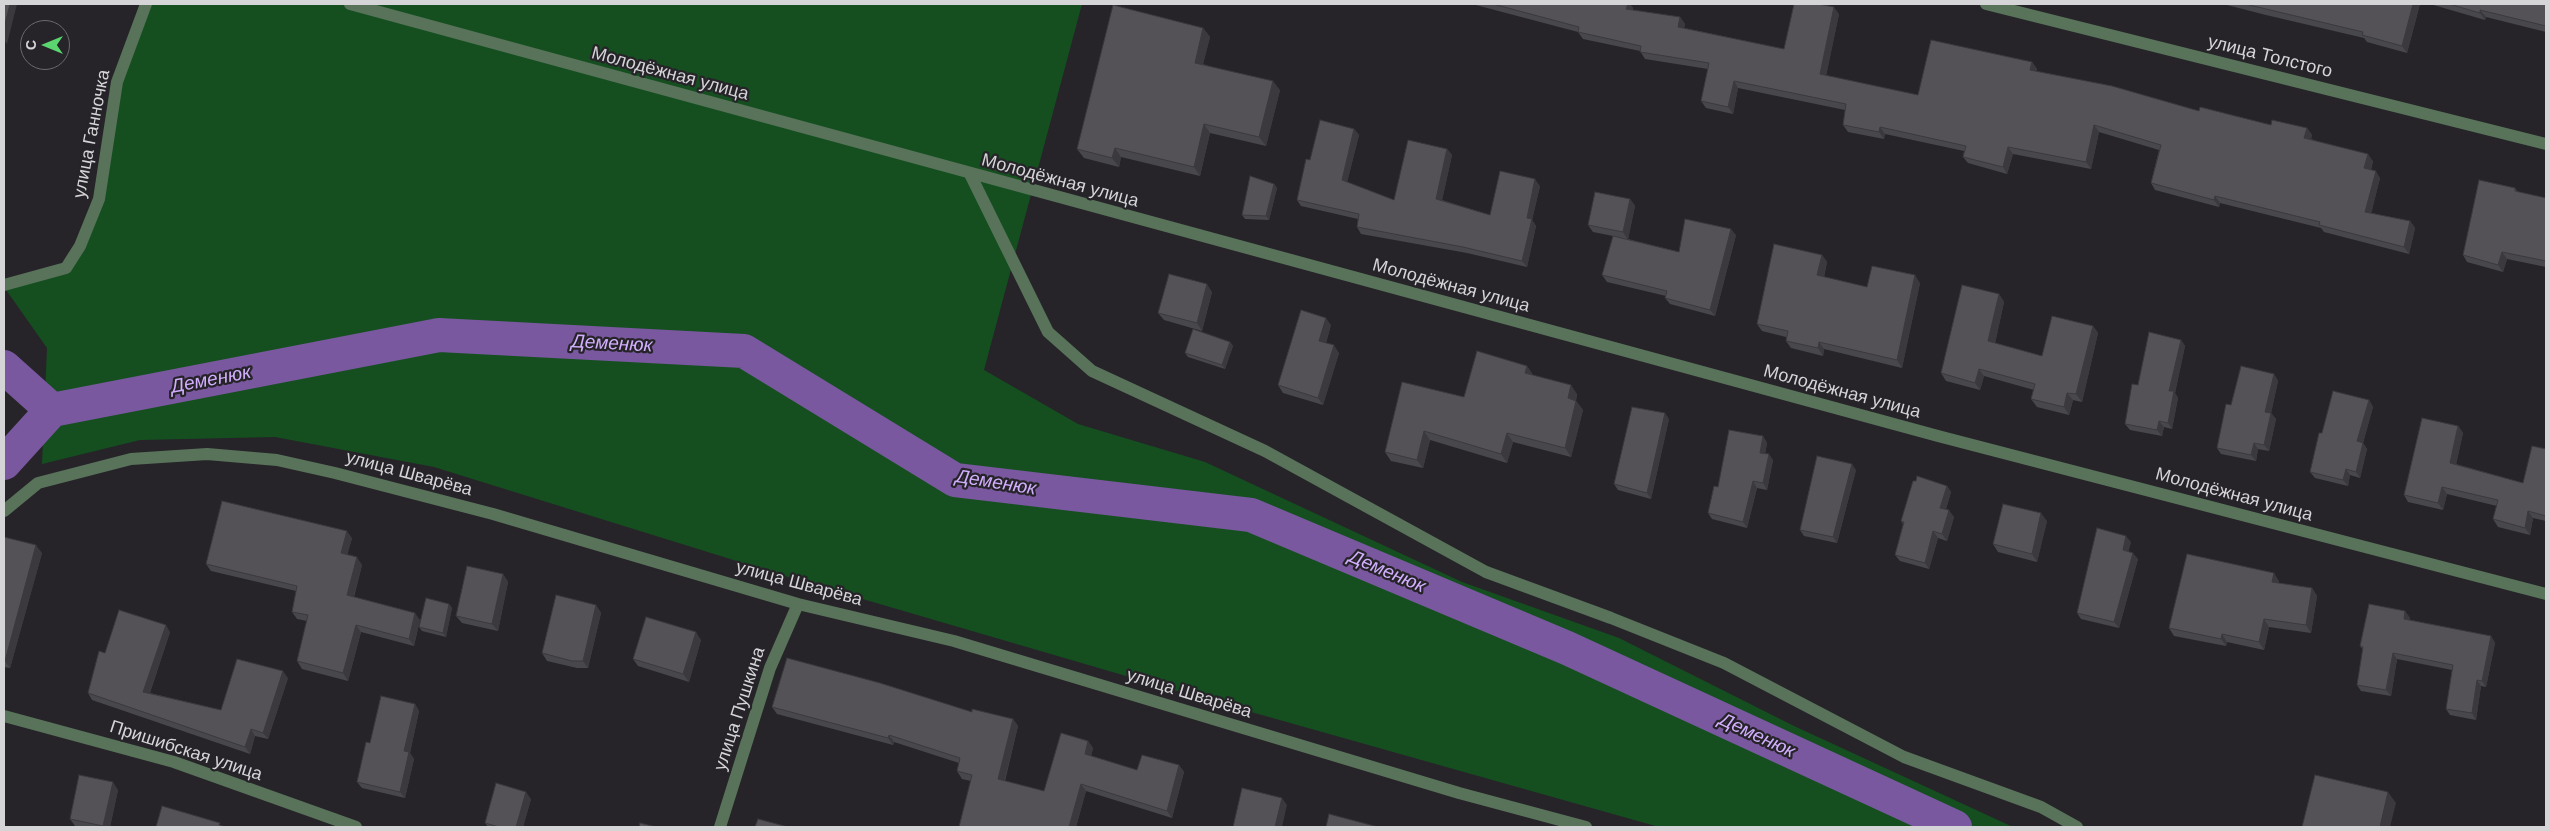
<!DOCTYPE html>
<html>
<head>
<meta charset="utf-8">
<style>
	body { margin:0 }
	#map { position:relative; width:2550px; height:831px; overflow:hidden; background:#262429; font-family:Helvetica,sans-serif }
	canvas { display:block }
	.frame { position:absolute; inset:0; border:5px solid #d5d4d7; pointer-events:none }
	.north { position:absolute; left:20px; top:20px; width:50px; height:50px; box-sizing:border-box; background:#262429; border:1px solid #6c6a6f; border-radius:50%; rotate:270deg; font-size:14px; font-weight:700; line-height:20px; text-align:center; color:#d5d4d7 }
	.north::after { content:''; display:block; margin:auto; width:18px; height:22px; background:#5ad56f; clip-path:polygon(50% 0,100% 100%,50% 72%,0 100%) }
</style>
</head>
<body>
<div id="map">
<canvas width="2550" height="831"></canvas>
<div class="frame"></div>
<div class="north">С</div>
</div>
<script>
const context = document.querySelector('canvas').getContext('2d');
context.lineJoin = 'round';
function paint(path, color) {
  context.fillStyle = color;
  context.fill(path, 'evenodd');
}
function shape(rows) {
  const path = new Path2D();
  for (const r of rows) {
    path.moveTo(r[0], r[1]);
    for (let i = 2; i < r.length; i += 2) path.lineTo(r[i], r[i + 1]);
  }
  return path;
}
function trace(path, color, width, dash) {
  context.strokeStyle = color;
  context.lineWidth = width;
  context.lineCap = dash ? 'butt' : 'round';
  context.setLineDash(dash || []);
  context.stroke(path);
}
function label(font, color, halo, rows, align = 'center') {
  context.font = font + ' Helvetica,sans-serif';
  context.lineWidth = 4.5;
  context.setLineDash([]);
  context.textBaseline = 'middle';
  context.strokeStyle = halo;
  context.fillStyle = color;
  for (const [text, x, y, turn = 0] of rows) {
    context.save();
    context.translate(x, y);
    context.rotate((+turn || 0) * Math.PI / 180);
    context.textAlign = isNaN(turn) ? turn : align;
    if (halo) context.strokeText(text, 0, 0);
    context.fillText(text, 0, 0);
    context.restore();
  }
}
const green = shape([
	[146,4,1082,4,984,370,1078,424,1205,462,1462,582,1619,638,1794,726,2013,827,1659,827,1191,695,801,581,434,467,275,437,140,440,42,464,47,348,4,287,66,268,99,199,117,82]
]);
const canal = shape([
	[4,367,52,410],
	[4,463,52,410,439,335,744,351,955,480,1251,515,1567,648,1955,827]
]);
const minor = shape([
	[350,4,1938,436,2546,594],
	[1986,4,2546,144],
	[970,174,1048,332,1092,371,1265,451,1486,572,1611,618,1724,663,1904,757,2041,807,2077,827],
	[4,285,66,268,80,246,99,199,117,82,146,4],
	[4,511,38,483,131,459,207,454,277,460,335,473,493,514,798,604,954,641,1459,793,1586,827],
	[4,716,174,762,356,827],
	[720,827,770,668,798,604]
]);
const wall = shape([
	[1472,4,1630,4,1633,8,1633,10,1680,17,1685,24,1684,28,1784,49,1839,14,1826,76,1918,95,2032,62,2037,69,2036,72,2199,111,2271,125,2307,128,2312,135,2311,139,2373,161,2371,170,2380,178,2371,213,2410,221,2415,228,2409,254,2324,232,2321,228,2220,203,2219,207,2155,190,2151,183,2159,150,2099,132,2091,169,2013,154,2007,174,1968,163,1963,157,1964,151,1885,134,1884,139,1848,132,1843,125,1845,110,1738,88,1733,114,1706,108,1701,101,1708,69,1645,59,1640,51,1583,39,1578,32],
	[2223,4,2420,4,2407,53,2367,42,2364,38,2266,15],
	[2430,4,2546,4,2546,32,2486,17,2485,20],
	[1203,28,1210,37,1203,64,1280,90,1266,146,1210,133,1200,176,1121,157,1119,167,1084,158,1077,149],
	[1354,129,1359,135,1347,182,1394,200,1447,149,1452,155,1442,200,1490,215,1540,186,1532,220,1536,226,1527,267,1467,253,1361,234,1357,227,1358,219,1301,206,1297,200,1310,160],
	[1274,184,1277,188,1269,220,1245,219,1242,215],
	[2515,188,2518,192,2546,198,2546,267,2507,259,2503,272,2467,262,2463,255],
	[1630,199,1635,206,1628,239,1679,252,1736,235,1715,316,1670,304,1665,298,1666,296,1607,282,1602,275,1613,236,1593,232,1588,225],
	[1822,255,1827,262,1824,277,1867,287,1920,283,1902,368,1824,349,1823,356,1791,348,1786,341,1786,337,1762,331,1757,324],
	[1212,292,1202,331,1164,320,1158,313],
	[1999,294,2004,302,1995,343,2042,356,2093,326,2098,333,2082,402,2073,400,2069,415,2037,407,2031,399,2034,390,1984,376,1980,390,1946,381,1941,373],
	[1331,325,1326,343,1339,353,1323,405,1283,393,1278,385],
	[2181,340,2185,346,2175,393,2178,398,2172,429,2164,427,2162,436,2130,430,2125,424,2138,385],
	[1230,342,1233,346,1225,369,1188,357,1185,353],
	[1527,366,1533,375,1577,394,1576,401,1583,410,1571,457,1513,442,1507,463,1430,440,1423,468,1391,461,1385,452,1464,397],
	[2274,374,2278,381,2271,413,2276,419,2269,451,2258,449,2256,461,2221,454,2217,448,2231,405],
	[2369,400,2373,407,2363,443,2367,449,2360,478,2350,475,2348,486,2315,478,2310,472,2322,433],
	[1669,419,1651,499,1618,490,1614,484],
	[2458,426,2463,433,2456,464,2523,483,2546,449,2546,521,2533,518,2530,535,2498,527,2493,519,2497,506,2447,494,2443,510,2408,502,2404,495],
	[1763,436,1767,443,1765,454,1773,460,1767,490,1757,488,1747,528,1712,519,1708,513,1718,487],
	[1856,470,1837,543,1804,536,1800,530],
	[1947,486,1951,492,1946,509,1954,517,1947,541,1938,538,1929,569,1900,561,1895,555,1903,524,1901,521],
	[2047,521,2037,562,1998,552,1993,544],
	[4,537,42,553,10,668,4,667],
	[352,538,347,555,362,565,354,597,420,620,414,646,361,632,348,681,302,669,297,661,307,621,297,619,292,612,296,591,211,571,206,564],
	[2131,542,2128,552,2138,559,2119,628,2081,619,2077,613],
	[503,574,508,582,498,631,462,623,456,616],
	[2279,581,2278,583,2312,588,2317,596,2311,633,2269,627,2264,650,2227,642,2226,646,2174,636,2169,628],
	[449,604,452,608,446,637,422,631,419,627],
	[596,605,601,613,588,668,577,668,547,661,542,653],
	[2405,611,2410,618,2410,620,2491,636,2495,643,2486,687,2481,686,2476,720,2450,715,2446,709,2452,670,2397,659,2391,696,2361,691,2357,685,2363,650,2360,646],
	[170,632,150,693,221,710,288,678,268,739,255,736,250,754,92,700,88,693],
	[701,640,689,682,638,666,633,659],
	[415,704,419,711,410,753,414,759,405,798,362,788,357,782,370,743],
	[772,707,972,712,1013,719,1018,726,1005,781,1044,791,1088,741,1093,748,1091,756,1137,770,1179,765,1184,772,1172,818,1086,791,1076,827,959,827,971,781,962,779,957,771,959,763,894,742,893,745,777,714],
	[118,790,110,827,80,827,75,826,70,819],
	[531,799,523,827,488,827,485,823]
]);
const shadedWall = shape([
	[10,4,17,4,7,44,4,40,4,28],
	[1627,4,1630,4,1633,8,1631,16,1626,9],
	[2413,4,2420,4,2407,53,2402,46],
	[1834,7,1839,14,1825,81,1820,74],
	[2480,10,2486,17,2485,20,2480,13],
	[1680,17,1685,24,1683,34,1678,27],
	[1203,28,1210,37,1201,72,1195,63],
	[2032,62,2037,69,2035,77,2030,70],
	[1273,81,1280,90,1266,146,1259,137],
	[1734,81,1738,88,1733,114,1728,107],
	[1204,124,1210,133,1200,176,1194,167],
	[2094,125,2099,132,2091,169,2086,162],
	[1880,127,1885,134,1884,139,1879,132],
	[2307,128,2312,135,2309,145,2304,138],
	[1354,129,1359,135,1346,187,1342,180],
	[2008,147,2013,154,2007,174,2003,167],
	[1115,148,1121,157,1119,167,1112,158],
	[1447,149,1452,155,1441,205,1436,199],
	[2368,154,2373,161,2369,175,2364,168],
	[2376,171,2380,178,2370,219,2365,212],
	[1535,179,1540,186,1532,220,1536,226,1527,267,1522,261,1527,218],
	[1274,184,1277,188,1269,220,1266,216],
	[2215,196,2220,203,2219,207,2214,200],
	[1630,199,1635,206,1628,240,1623,232],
	[2410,221,2415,228,2409,254,2404,247],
	[1731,229,1736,235,1715,316,1710,310],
	[2502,252,2507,259,2503,272,2498,265],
	[1822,255,1827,262,1822,283,1817,275],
	[1915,275,1920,283,1902,368,1897,360],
	[1207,284,1212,292,1202,331,1197,323],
	[1999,294,2004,302,1994,349,1988,341],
	[1326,318,1331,325,1324,348,1319,341],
	[2093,326,2098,333,2082,402,2076,394],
	[2181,340,2185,346,2175,393,2178,398,2172,429,2168,423,2169,391],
	[1230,342,1233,346,1225,369,1222,365],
	[1819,342,1824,349,1823,356,1818,348],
	[1334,345,1339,353,1323,405,1318,398],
	[1527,366,1533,375,1525,373],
	[1979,369,1984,376,1980,390,1975,383],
	[2274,374,2278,381,2270,418,2265,412],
	[1571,385,1577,394,1574,407,1568,398],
	[2067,393,2073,400,2069,415,2064,407],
	[2369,400,2373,407,2363,443,2367,449,2360,478,2356,472,2357,441],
	[1576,401,1583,410,1571,457,1565,448],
	[1665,413,1669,419,1651,499,1647,493],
	[2271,413,2276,419,2269,451,2264,445],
	[2159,421,2164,427,2162,436,2157,430],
	[2458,426,2463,433,2455,470,2450,463],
	[1424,431,1430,440,1423,468,1417,460],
	[1507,433,1513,442,1507,463,1501,454],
	[1763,436,1767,443,1764,459,1760,453],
	[2254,443,2258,449,2256,461,2251,455],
	[1769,454,1773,460,1767,490,1763,483],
	[1852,464,1856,470,1837,543,1833,537],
	[2346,469,2350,475,2348,486,2343,480],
	[1753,481,1757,488,1747,528,1743,522],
	[1947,486,1951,492,1944,514,1940,508],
	[2442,487,2447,494,2443,510,2438,503],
	[1949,510,1954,517,1947,541,1942,534],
	[2528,511,2533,518,2530,535,2525,528],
	[2041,513,2047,521,2037,562,2032,554],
	[347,531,352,538,346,560,341,553],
	[1933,531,1938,538,1929,569,1925,563],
	[2126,536,2131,542,2127,556,2123,550],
	[36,545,42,553,10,668,5,661],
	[2133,553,2138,559,2119,628,2114,622],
	[357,557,362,565,352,602,347,595],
	[2274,573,2279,581,2277,590,2272,582],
	[503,574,508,582,498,631,492,624],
	[2312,588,2317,596,2311,633,2306,625],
	[449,604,452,608,446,637,443,633],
	[596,605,601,613,588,668,583,661],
	[2405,611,2410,618,2408,626,2404,619],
	[415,613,420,620,414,646,409,639],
	[2264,619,2269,627,2264,650,2259,642],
	[166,625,170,632,148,698,143,692],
	[356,625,361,632,348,681,343,673],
	[696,632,701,640,689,682,683,674],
	[2222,634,2227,642,2226,646,2221,639],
	[2491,636,2495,643,2486,687,2482,681],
	[2393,653,2397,659,2391,696,2386,690],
	[283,671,288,678,268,739,263,733],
	[2477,680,2481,686,2476,720,2472,713],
	[415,704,419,711,410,753,414,759,405,798,400,792,404,751],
	[1013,719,1018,726,1003,786,998,779],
	[251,729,255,736,250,754,245,747],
	[889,735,894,742,893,745,888,738],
	[1088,741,1093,748,1090,761,1085,754],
	[1179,765,1184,772,1172,818,1167,811],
	[113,782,118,790,110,827,104,827,103,826],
	[1081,784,1086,791,1076,827,1069,827],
	[526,792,531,799,523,827,516,827],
	[2388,792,2396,803,2390,827,2380,827],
	[1282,798,1287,805,1282,827,1275,827]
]);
const building = shape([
	[4,4,10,4,4,28,4,4],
	[1493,4,1628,4,1626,9,1680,17,1678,27,1784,49,1794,4,1818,4,1834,7,1820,74,1918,95,1931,40,2032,62,2030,70,2112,86,2199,111,2200,107,2271,125,2272,120,2307,128,2304,138,2368,154,2364,168,2376,171,2365,212,2410,221,2404,247,2319,225,2320,222,2215,196,2214,200,2151,183,2161,145,2094,125,2086,162,2008,147,2003,167,1963,157,1966,146,1880,127,1879,132,1843,125,1846,104,1734,81,1728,107,1701,101,1709,63,1640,52,1641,46,1578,32,1579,27,1493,4],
	[2245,4,2413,4,2402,46,2362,35,2363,32,2245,4],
	[2449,4,2546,4,2546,26,2480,10,2480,13,2449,4],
	[1113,5,1203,28,1195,63,1273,81,1259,137,1204,124,1194,167,1115,148,1112,158,1077,149,1113,5],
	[1320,120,1354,129,1342,180,1394,200,1408,140,1447,149,1436,199,1490,215,1500,171,1535,179,1527,218,1532,219,1522,261,1463,247,1357,227,1359,214,1297,200,1306,159,1310,160,1320,120],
	[1250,176,1274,184,1266,216,1242,215,1250,176],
	[2479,180,2515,188,2515,191,2546,198,2546,261,2502,252,2498,265,2463,255,2479,180],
	[1595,192,1630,199,1623,232,1588,225,1595,192],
	[1685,219,1731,229,1710,310,1665,298,1667,291,1602,275,1613,236,1679,252,1685,219],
	[1774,244,1822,255,1817,275,1867,287,1872,266,1915,275,1897,360,1819,342,1818,348,1786,341,1788,331,1757,324,1774,244],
	[1169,274,1207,284,1197,323,1158,313,1169,274],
	[1962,285,1999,294,1988,341,2042,356,2052,316,2093,326,2076,394,2067,393,2064,407,2031,399,2035,384,1979,369,1975,383,1941,373,1962,285],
	[1301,310,1326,318,1319,341,1334,345,1318,398,1278,385,1301,310],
	[1193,329,1230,342,1222,365,1185,353,1193,329],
	[2149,332,2181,340,2169,391,2174,391,2168,423,2159,421,2157,430,2125,424,2132,384,2138,385,2149,332],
	[1477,351,1527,366,1525,373,1571,385,1568,398,1576,401,1565,448,1507,433,1501,454,1424,431,1417,460,1385,452,1402,382,1464,397,1477,351],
	[2241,366,2274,374,2265,412,2271,413,2264,445,2254,443,2251,455,2217,448,2226,404,2231,405,2241,366],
	[2333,391,2369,400,2357,441,2363,443,2356,472,2346,469,2343,480,2310,472,2319,433,2322,433,2333,391],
	[1632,407,1665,413,1647,493,1614,484,1632,407],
	[2422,418,2458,426,2450,463,2523,483,2532,446,2546,449,2546,516,2528,511,2525,528,2493,519,2498,500,2442,487,2438,503,2404,495,2422,418],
	[1729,430,1763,436,1760,453,1769,454,1763,483,1753,481,1743,522,1708,513,1714,486,1718,487,1729,430],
	[1817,456,1852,464,1833,537,1800,530,1817,456],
	[1917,476,1947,486,1940,508,1949,510,1942,534,1933,531,1925,563,1895,555,1904,522,1901,521,1913,481,1916,481,1917,476],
	[222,501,347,531,341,553,357,557,347,595,415,613,409,639,356,625,343,673,297,661,308,615,292,612,297,586,206,564,222,501],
	[2003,504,2041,513,2032,554,1993,544,2003,504],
	[2097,528,2126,536,2123,550,2133,553,2114,622,2077,613,2097,528],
	[4,537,36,545,5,661,4,660,4,537],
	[2187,554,2274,573,2272,582,2312,588,2306,625,2264,619,2259,642,2222,634,2221,639,2169,628,2187,554],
	[467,566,503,574,492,624,456,616,467,566],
	[556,595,596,605,583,661,572,661,542,653,556,595],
	[426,598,449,604,443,633,419,627,426,598],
	[2369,604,2405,611,2404,619,2491,636,2482,681,2477,680,2472,713,2446,709,2453,665,2393,653,2386,690,2357,685,2363,647,2360,646,2369,604],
	[119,610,166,625,143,692,221,710,237,659,283,671,263,733,251,729,245,747,88,693,99,651,105,653,119,610],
	[646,617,696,632,683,674,633,659,646,617],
	[787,658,880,683,972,712,972,709,1013,719,998,779,1044,791,1061,733,1088,741,1085,754,1137,770,1142,755,1179,765,1167,811,1081,784,1069,827,959,827,972,775,957,771,960,758,889,735,888,738,772,707,787,658],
	[381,696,415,704,404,751,409,752,400,792,357,782,366,742,370,743,381,696],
	[79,775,113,782,103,826,70,819,79,775],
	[2315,775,2388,792,2380,827,2302,827,2315,775],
	[496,783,526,792,516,827,499,827,485,823,496,783],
	[1242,788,1282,798,1275,827,1230,827,1230,826,1233,827,1242,788],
	[162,806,220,823,219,825,225,827,156,827,162,806],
	[1329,814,1378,827,1326,827,1329,814],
	[758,819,788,827,755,827,758,819],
	[640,823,656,827,639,827,640,823]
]);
const streetNames = [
	["улица Толстого",2270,57,14],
	["Молодёжная улица",670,74,15],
	["улица Ганночка",92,134,-79],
	["Молодёжная улица",1060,181,15],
	["Молодёжная улица",1451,286,15],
	["Молодёжная улица",1842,392,15],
	["улица Шварёва",409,474,15],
	["Молодёжная улица",2234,495,15],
	["улица Шварёва",799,584,15],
	["улица Шварёва",1189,694,17],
	["улица Пушкина",740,709,-72],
	["Пришибская улица",186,751,18]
];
const waterNames = [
	["Деменюк",612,344,3],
	["Деменюк",211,380,-11],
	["Деменюк",996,483,9],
	["Деменюк",1387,572,23],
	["Деменюк",1757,736,25]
];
paint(green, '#154f20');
trace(canal, '#79589f', 34);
trace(minor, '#58735a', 12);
paint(wall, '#48474b');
paint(shadedWall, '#3b393d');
paint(building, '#545257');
trace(building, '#3b393d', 1);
label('18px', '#d5d4d7', '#262429', streetNames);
label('italic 19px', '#d2affe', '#262429', waterNames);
</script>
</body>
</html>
